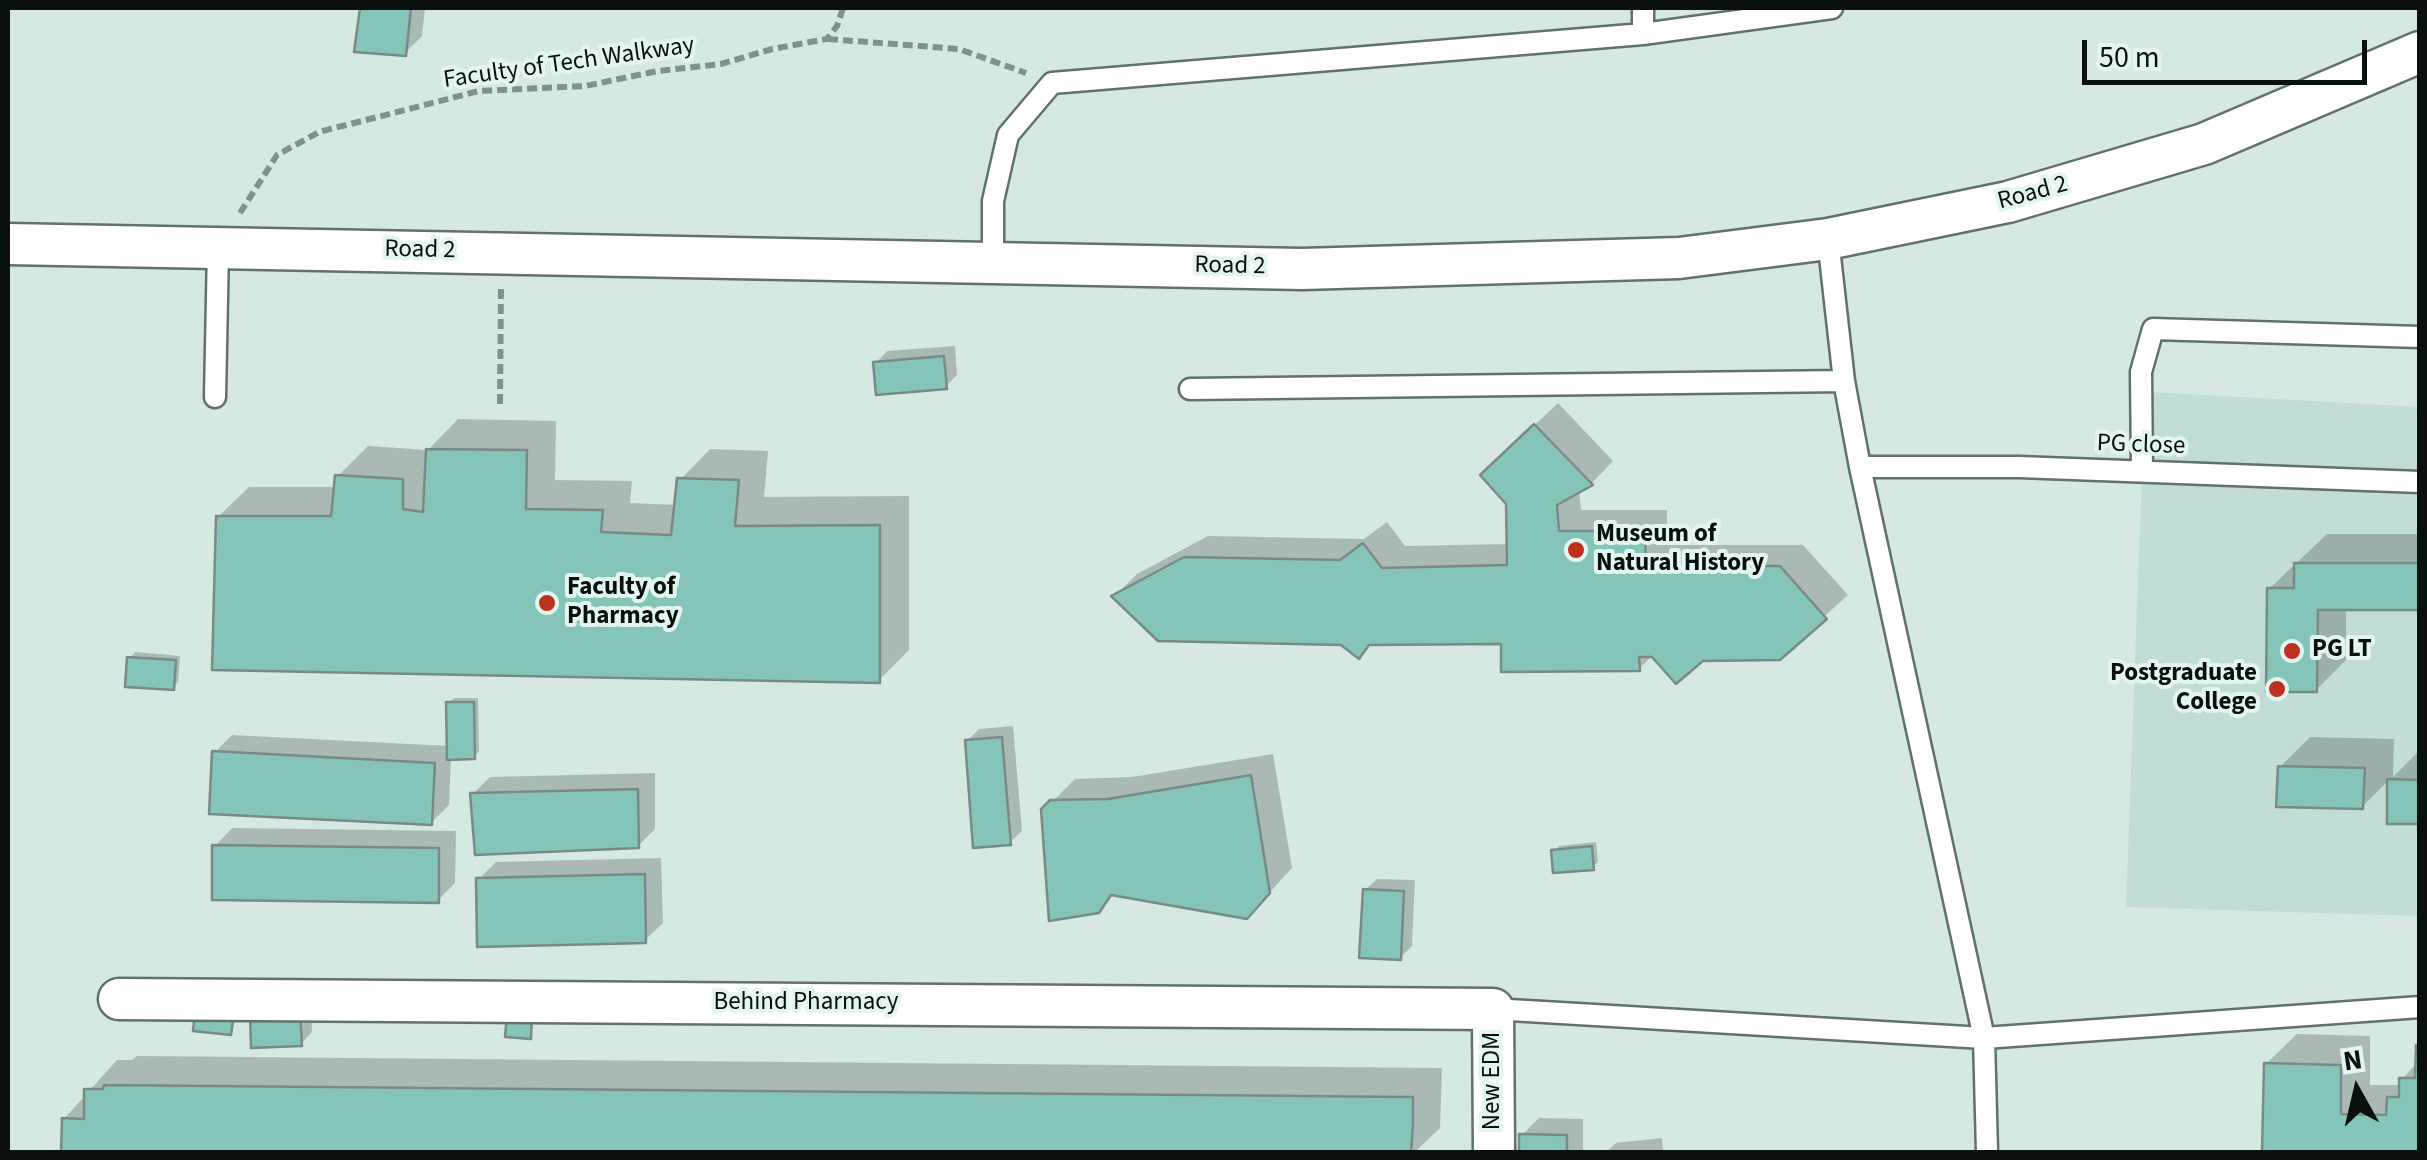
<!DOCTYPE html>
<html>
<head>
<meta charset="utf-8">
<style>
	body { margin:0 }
	#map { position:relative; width:2427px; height:1160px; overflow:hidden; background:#d6e8e4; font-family:"Source Sans 3",sans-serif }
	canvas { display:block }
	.frame { position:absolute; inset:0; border:10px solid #09100e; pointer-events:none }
	.north { position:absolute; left:2307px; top:1040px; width:100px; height:100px; -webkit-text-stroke:8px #e3f5f1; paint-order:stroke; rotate:352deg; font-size:28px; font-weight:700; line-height:40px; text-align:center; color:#09100e }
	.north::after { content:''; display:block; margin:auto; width:35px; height:45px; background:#09100e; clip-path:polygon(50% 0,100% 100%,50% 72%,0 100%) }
	.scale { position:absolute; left:2082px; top:40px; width:285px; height:45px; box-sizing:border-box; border:5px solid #09100e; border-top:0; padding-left:12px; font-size:30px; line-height:35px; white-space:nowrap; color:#09100e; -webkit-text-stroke:8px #e3f5f1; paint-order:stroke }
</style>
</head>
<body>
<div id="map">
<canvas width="2427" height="1160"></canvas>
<div class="frame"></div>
<div class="north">N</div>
<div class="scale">50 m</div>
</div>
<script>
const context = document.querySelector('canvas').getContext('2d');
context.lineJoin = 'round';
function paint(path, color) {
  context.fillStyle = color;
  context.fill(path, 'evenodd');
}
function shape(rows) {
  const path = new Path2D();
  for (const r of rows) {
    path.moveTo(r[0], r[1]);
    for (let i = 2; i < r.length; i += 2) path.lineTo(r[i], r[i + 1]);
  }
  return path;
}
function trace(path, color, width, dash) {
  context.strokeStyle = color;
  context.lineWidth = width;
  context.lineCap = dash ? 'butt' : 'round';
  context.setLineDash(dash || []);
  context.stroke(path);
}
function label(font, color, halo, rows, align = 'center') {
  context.font = font + ' "Source Sans 3",sans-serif';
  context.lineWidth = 8;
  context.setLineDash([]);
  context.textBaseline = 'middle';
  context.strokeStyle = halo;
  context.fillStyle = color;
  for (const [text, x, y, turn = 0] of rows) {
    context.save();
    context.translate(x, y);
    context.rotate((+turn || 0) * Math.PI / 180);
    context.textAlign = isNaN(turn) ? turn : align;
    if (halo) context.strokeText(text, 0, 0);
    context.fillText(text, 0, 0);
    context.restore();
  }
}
const built = shape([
	[2149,392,2419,407,2419,916,2126,907,2142,471]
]);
const shadow = shape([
	[362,8,425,8,422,36,405,53,357,49],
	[955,346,957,375,945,387,876,363,887,351],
	[1558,403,1613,461,1592,483,1579,490,1581,510,1667,510,1667,545,1803,545,1848,595,1779,657,1653,655,1639,669,1503,642,1342,643,1115,596,1137,574,1208,536,1364,539,1387,522,1405,546,1510,544,1505,453],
	[458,419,556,421,555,480,632,481,630,503,677,505,680,480,710,449,768,451,764,497,909,496,909,650,878,681,218,517,249,487,337,487,338,476,368,446,428,450],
	[2327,534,2420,534,2420,608,2346,608,2346,660,2316,690,2269,589],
	[135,652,180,656,178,682,173,688,130,658],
	[454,698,478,698,479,751,474,757,451,757,449,805,431,823,215,752,232,735,449,746,449,703],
	[1013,726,1022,831,1010,842,967,741,979,729],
	[2310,737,2394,739,2393,777,2420,750,2420,822,2390,779,2362,807,2280,767],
	[1273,754,1292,868,1269,893,1115,893,1097,911,1044,810,1075,779,1132,777],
	[655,773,655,829,638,846,473,794,490,777],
	[232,828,456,831,455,883,438,900,215,846],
	[1596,842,1598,862,1592,867,1554,851,1559,846],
	[661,858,663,923,645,940,479,879,496,862],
	[1377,879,1415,880,1412,946,1400,958,1365,890],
	[311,1001,312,1032,301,1044,253,1045],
	[2297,1034,2370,1036,2370,1085,2402,1085,2402,1079,2418,1062,2420,1045,2420,1152,2265,1152,2266,1064],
	[137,1056,1442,1068,1440,1128,1415,1152,101,1152,64,1119,117,1060,132,1060],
	[1539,1118,1583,1119,1583,1152,1521,1152,1522,1135],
	[1662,1138,1663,1152,1606,1152,1616,1143]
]);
const building = shape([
	[360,8,411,8,406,56,354,52,360,8],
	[944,356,947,389,876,395,873,362,944,356],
	[1534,424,1593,485,1557,505,1559,531,1645,531,1646,566,1780,566,1827,619,1780,660,1703,661,1676,684,1652,657,1639,657,1640,671,1501,672,1501,644,1369,645,1359,659,1341,645,1158,641,1111,596,1184,557,1340,560,1363,543,1382,568,1507,565,1506,504,1480,475,1534,424],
	[426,449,527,450,526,509,603,510,601,532,671,535,677,478,739,480,735,526,880,525,880,683,212,670,216,516,331,516,335,475,403,479,403,509,423,512,426,449],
	[2294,563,2420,563,2420,610,2318,610,2317,692,2266,692,2267,588,2294,588,2294,563],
	[127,657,176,660,174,690,125,687,127,657],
	[446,702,474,702,475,759,447,760,446,702],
	[1002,737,1011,845,973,848,965,740,1002,737],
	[212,751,435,763,432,825,209,814,212,751],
	[2278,766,2365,768,2363,809,2276,807,2278,766],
	[1251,775,1270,893,1247,919,1111,895,1099,913,1049,921,1041,809,1050,800,1108,799,1251,775],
	[2387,779,2420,780,2420,824,2387,824,2387,779],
	[638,789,639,848,475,855,470,793,638,789],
	[212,845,439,848,439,903,212,900,212,845],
	[1592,846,1594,870,1553,873,1551,850,1592,846],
	[645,874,646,943,477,947,476,878,645,874],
	[1363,889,1404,891,1401,960,1359,958,1363,889],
	[196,1003,235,1007,231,1035,193,1031,196,1003],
	[300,1011,302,1046,251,1048,250,1014,300,1011],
	[507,1014,532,1015,531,1039,505,1037,507,1014],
	[2416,1045,2420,1045,2420,1152,2262,1152,2264,1063,2341,1065,2341,1114,2386,1115,2387,1097,2399,1097,2399,1078,2415,1078,2416,1045],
	[104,1085,1413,1097,1413,1124,1411,1152,61,1151,62,1118,84,1119,84,1089,103,1089,104,1085],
	[1519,1134,1567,1135,1567,1152,1519,1152,1519,1134]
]);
const path = shape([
	[828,39,959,49,1026,73],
	[240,213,277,155,319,132,479,91,585,86,658,71,721,64,772,49,827,39,837,26,843,8],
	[500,404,501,288]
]);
const lane = shape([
	[1643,34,1643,8],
	[1828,239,1844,381,1860,467,1984,1038,1987,1152],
	[993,263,993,201,1008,135,1052,83,1643,34,1832,8],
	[1190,389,1844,381],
	[215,397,218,248],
	[1860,467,2019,467,2420,482],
	[2142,471,2141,372,2153,329,2420,337],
	[1493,1009,1984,1038,2420,1007]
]);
const street = shape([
	[8,244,1302,269,1679,258,1828,239,2008,202,2204,144,2420,52],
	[119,999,1493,1009,1494,1152]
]);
const markers = [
	[1576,550,10,"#bc301d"],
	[547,603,10,"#bc301d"],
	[2292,651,10,"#bc301d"],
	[2277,689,10,"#bc301d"]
];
const streetNames = [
	["Faculty of Tech Walkway",569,64,-8],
	["Road 2",2033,194,-15],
	["Road 2",420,251,1],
	["Road 2",1230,267,1],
	["PG close",2141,446,2],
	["Behind Pharmacy",806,1004],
	["New EDM",1494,1081,-90]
];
const poiNames = [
	["Museum of",1596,536],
	["Natural History",1596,565],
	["Faculty of",567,589],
	["Pharmacy",567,618],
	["PG LT",2312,651],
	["Postgraduate",2257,675,"right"],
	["College",2257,704,"right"]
];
paint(built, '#c2ddd7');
paint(shadow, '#0003');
paint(building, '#85c4b8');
trace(building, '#7a8a87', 2.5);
trace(lane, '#61716d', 25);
trace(street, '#61716d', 45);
trace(path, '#83908d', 6, [10, 5]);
trace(lane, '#fff', 20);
trace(street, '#fff', 40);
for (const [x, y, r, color] of markers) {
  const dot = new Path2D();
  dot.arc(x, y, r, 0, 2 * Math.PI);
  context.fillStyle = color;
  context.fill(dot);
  trace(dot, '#e3f5f1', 4);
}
label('25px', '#09100e', '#e3f5f1', streetNames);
label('bold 25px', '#09100e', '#e3f5f1', poiNames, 'left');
</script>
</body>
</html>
